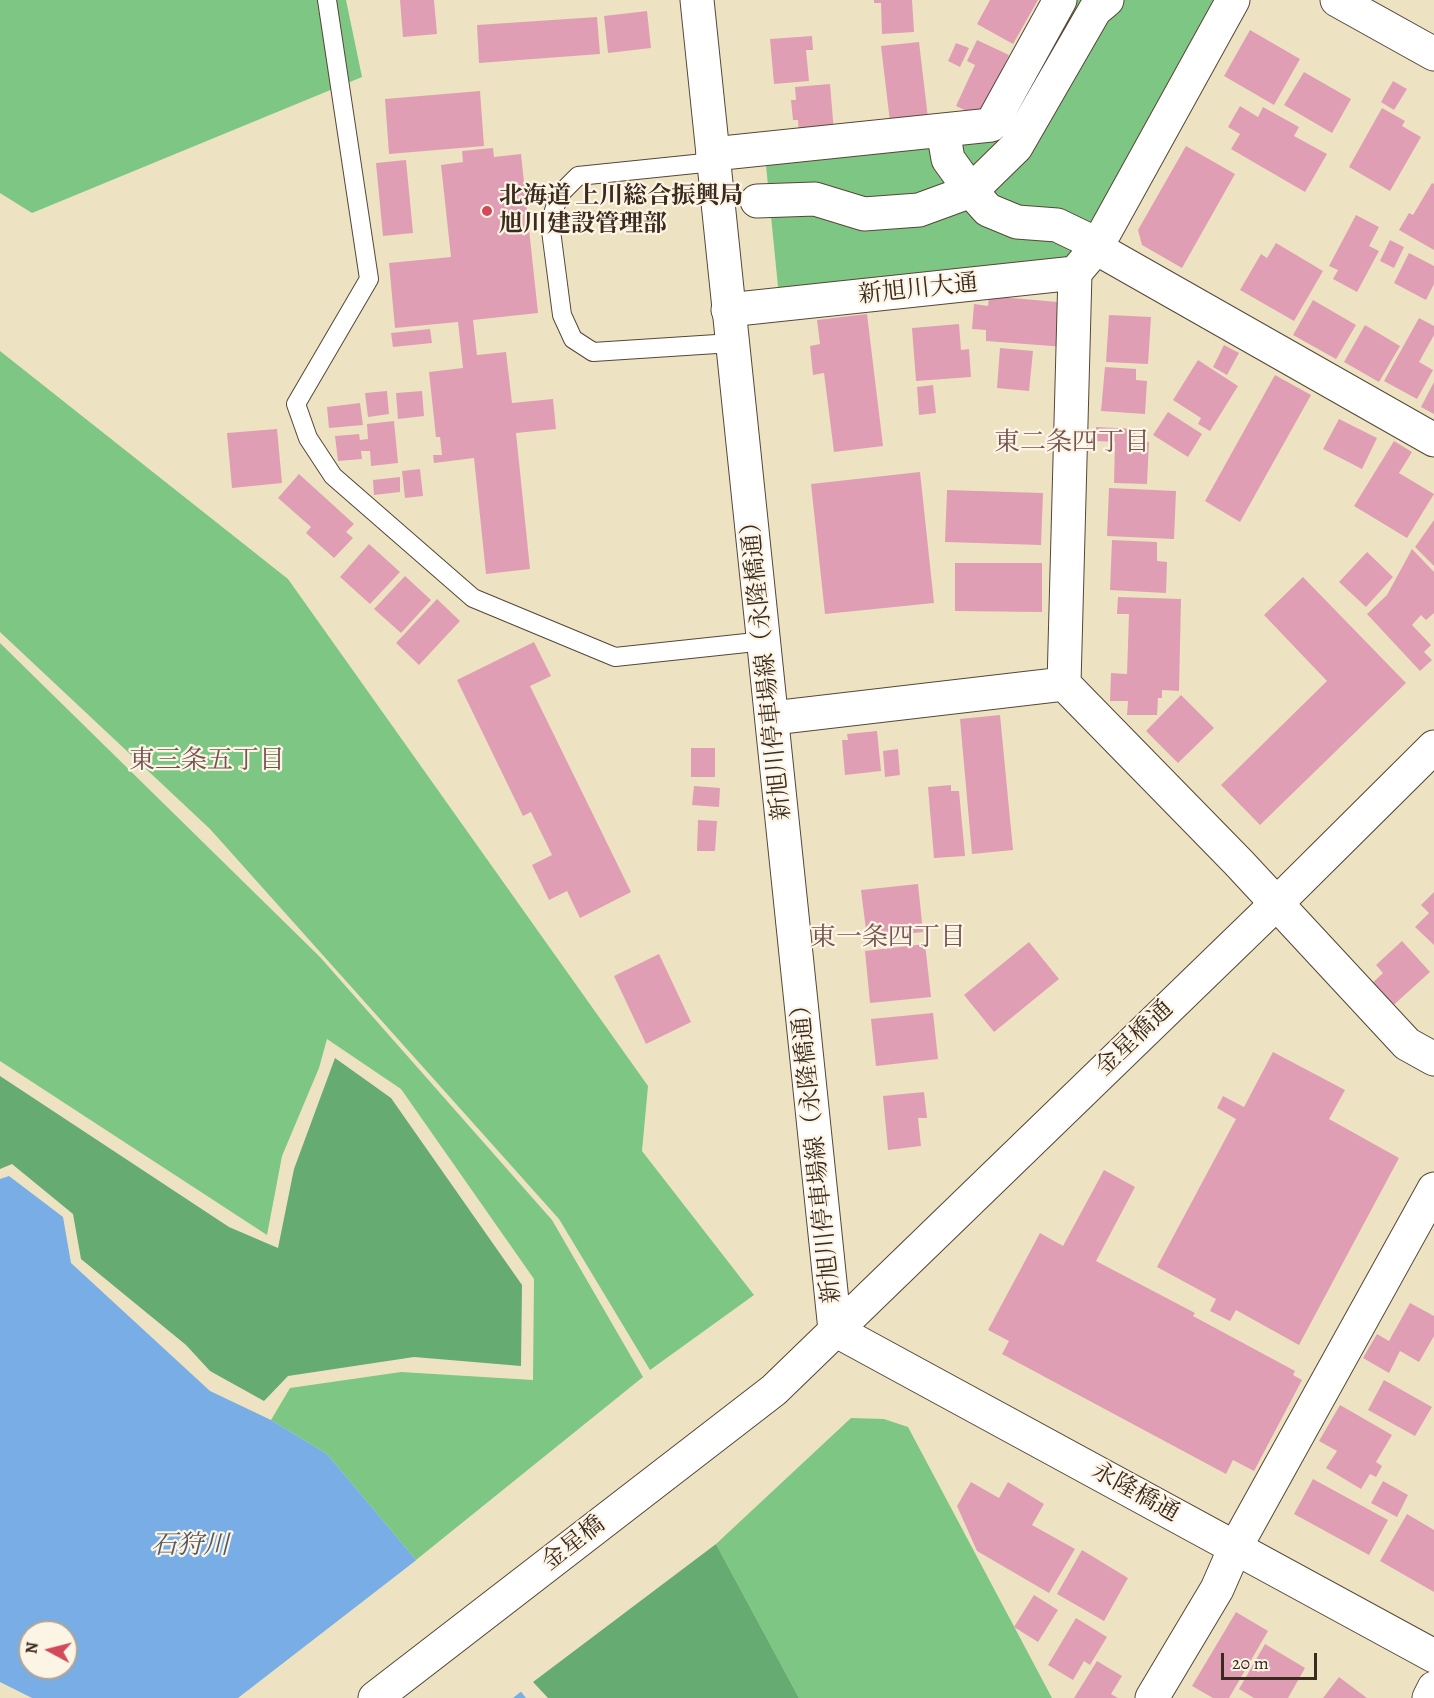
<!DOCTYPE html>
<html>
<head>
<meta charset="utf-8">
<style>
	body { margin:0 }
	#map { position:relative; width:1434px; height:1698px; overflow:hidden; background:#ede3c2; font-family:Alegreya,serif }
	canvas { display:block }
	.north { position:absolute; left:18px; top:1620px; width:60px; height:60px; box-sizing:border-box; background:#fcf5e5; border:2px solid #afa495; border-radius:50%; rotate:277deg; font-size:16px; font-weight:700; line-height:24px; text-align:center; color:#3b2a1e }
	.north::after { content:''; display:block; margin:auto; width:21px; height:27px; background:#d1495b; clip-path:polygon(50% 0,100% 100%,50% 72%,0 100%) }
	.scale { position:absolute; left:1221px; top:1653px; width:96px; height:27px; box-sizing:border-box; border:3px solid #3b2a1e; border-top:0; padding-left:8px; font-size:18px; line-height:21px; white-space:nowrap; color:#3b2a1e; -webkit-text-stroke:4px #fcf5e5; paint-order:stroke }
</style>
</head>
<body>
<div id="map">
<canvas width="1434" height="1698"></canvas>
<div class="north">N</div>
<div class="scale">20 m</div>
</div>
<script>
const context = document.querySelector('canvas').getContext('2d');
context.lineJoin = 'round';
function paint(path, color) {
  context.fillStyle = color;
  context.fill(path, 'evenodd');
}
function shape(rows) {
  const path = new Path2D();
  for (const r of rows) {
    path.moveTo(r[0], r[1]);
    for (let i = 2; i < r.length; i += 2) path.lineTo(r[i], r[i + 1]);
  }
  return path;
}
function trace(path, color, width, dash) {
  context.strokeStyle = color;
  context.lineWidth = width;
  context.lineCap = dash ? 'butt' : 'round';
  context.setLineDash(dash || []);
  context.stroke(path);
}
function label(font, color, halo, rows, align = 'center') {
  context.font = font + ' Alegreya,"Noto Serif JP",serif';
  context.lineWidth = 4.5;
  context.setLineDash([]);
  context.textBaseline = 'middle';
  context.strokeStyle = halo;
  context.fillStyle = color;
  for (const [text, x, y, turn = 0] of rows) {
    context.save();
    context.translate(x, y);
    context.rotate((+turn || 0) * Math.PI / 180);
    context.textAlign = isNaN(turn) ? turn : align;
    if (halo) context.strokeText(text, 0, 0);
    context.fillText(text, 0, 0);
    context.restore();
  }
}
const green = shape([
	[0,0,346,0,362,77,32,213,0,193],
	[1060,0,1230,0,1075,273,779,297,765,155,991,125],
	[0,351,288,579,648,1086,642,1151,754,1295,650,1370,559,1219,210,829,0,632],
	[0,643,320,957,552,1220,643,1377,416,1560,327,1454,271,1420,290,1388,401,1372,533,1380,534,1279,401,1089,327,1039,319,1068,282,1156,267,1235,0,1061],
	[851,1418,884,1419,908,1427,1052,1698,799,1698,716,1544]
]);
const forest = shape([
	[335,1058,391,1098,522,1285,521,1366,414,1357,288,1376,264,1401,210,1371,186,1345,81,1259,73,1214,12,1164,0,1169,0,1076,229,1227,278,1248,294,1169],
	[716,1544,799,1698,548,1698,533,1682]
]);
const water = shape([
	[9,1176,63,1217,71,1263,210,1391,271,1420,327,1454,416,1560,526,1698,32,1698,0,1682,0,1179],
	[30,1632,66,1632,66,1668,30,1668]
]);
const pier = shape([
	[419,1558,523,1690,513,1698,238,1698]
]);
const building = shape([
	[400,0,434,0,437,34,403,37],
	[874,0,912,0,914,32,882,34,881,3,874,3],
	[990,0,1038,0,1013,44,977,24],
	[647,11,651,48,608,53,604,16],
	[597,17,600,54,479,63,477,25],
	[1250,30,1300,59,1274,105,1224,76],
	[812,36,813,50,806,50,809,81,774,84,770,39],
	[977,40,1009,55,980,117,956,106,975,65,967,61],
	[919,42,928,118,890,122,881,46],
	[956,43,969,48,960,67,948,61],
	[1304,72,1351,99,1332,133,1284,105],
	[1393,81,1407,89,1394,110,1381,102],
	[830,84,834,132,799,135,798,120,793,120,791,100,796,100,795,87],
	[480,91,484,146,389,154,385,99],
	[1240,106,1258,117,1263,107,1299,127,1294,136,1327,154,1305,192,1231,149,1240,134,1228,127],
	[1382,108,1405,121,1402,126,1421,137,1390,191,1349,167],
	[1186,146,1235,174,1182,268,1142,245,1138,230],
	[493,148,494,157,521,154,538,313,473,320,477,355,506,352,512,403,553,399,556,429,516,433,530,569,486,574,474,458,434,463,433,455,442,455,440,437,436,437,429,372,463,368,458,322,395,328,389,263,451,257,441,165,463,162,462,151],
	[406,160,413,233,383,236,376,163],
	[1432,183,1434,184,1434,250,1399,230,1409,213,1413,215],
	[1356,215,1379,227,1369,246,1379,251,1357,292,1333,279,1338,270,1329,266],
	[1390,240,1404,247,1394,268,1380,261],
	[1276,243,1323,271,1294,321,1240,290,1261,254,1267,258],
	[1409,253,1434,266,1434,284,1426,300,1394,283],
	[989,296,1069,303,1065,347,986,341,986,330,972,329,974,304,988,306],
	[1313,300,1356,325,1336,359,1293,335],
	[867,314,883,446,834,452,824,373,813,375,810,346,820,344,817,320],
	[1109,315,1151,317,1148,364,1106,362],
	[1419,318,1434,326,1434,335,1419,362,1433,370,1417,399,1384,381],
	[959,324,961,350,969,349,971,377,916,381,912,328],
	[1365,325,1400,346,1379,382,1344,362],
	[430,329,432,343,393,347,391,333],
	[1224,345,1239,353,1227,375,1213,367],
	[1000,348,1033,351,1029,391,997,388],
	[1198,360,1238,386,1210,431,1198,424,1201,418,1173,400],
	[1105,367,1136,369,1136,380,1147,381,1145,414,1101,411],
	[1275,375,1311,395,1240,522,1205,501],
	[1434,382,1434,414,1421,407],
	[933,385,936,413,919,415,917,387],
	[387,391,389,414,368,417,365,393],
	[422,391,424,416,398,419,396,393],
	[360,403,363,425,329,428,327,407],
	[1168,412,1202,434,1188,457,1153,435],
	[1339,419,1377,438,1362,469,1323,449],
	[394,421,398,463,371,466,370,451,361,451,362,459,338,461,335,436,359,434,360,440,368,439,367,424],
	[1096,427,1136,429,1135,441,1149,442,1147,484,1114,483,1115,442,1096,441],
	[277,429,282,483,232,488,227,433],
	[1394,441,1412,452,1399,473,1434,494,1407,538,1354,506],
	[420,469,423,496,405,498,402,471],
	[920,472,934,603,825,614,811,484],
	[299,474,354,524,346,532,353,538,334,558,306,533,311,527,278,498],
	[400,477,400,492,374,495,373,480],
	[1109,488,1176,491,1174,539,1107,536],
	[947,490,1043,493,1041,545,945,542],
	[1434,520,1434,566,1415,547],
	[1112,540,1157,542,1157,561,1167,562,1166,593,1110,590],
	[369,544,400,572,370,604,340,577],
	[1412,549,1434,572,1434,613,1426,620,1421,615,1412,625,1431,645,1424,652,1432,660,1420,671,1367,614,1387,595],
	[1367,552,1393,577,1366,607,1339,582],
	[955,563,1042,563,1042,612,955,611],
	[405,576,431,600,401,633,374,609],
	[1303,577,1406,683,1260,825,1221,785,1327,681,1264,615],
	[1118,597,1181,599,1179,691,1162,690,1162,698,1158,698,1157,715,1127,715,1128,701,1110,701,1111,673,1127,674,1129,614,1117,614],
	[437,599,460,621,419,665,396,643],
	[534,642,551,676,530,686,631,892,580,918,567,891,549,900,532,865,552,855,531,812,523,816,457,680],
	[1181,695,1214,728,1178,763,1146,731],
	[1000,715,1013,850,972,854,960,719],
	[877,731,881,771,845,775,842,740,848,740,847,734],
	[691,748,715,748,715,777,691,777],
	[898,749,900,775,885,777,883,751],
	[951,785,951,791,959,791,965,856,934,858,928,787],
	[694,786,720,788,719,807,692,805],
	[698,820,717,821,715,851,697,851],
	[918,884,923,932,867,938,861,890],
	[1434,892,1434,945,1415,927,1429,913,1421,905],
	[1402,941,1430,972,1387,1011,1367,988,1383,973,1376,965],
	[1029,942,1059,979,994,1032,964,995],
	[925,944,931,997,870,1003,865,951],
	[659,954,691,1022,646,1044,614,976],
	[933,1013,938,1059,876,1066,871,1019],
	[1273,1052,1345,1090,1329,1119,1399,1158,1299,1345,1236,1310,1230,1321,1210,1311,1216,1299,1157,1267,1236,1119,1217,1108,1223,1096,1244,1107],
	[924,1092,927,1118,918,1118,921,1146,888,1150,883,1096],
	[1104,1170,1135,1187,1096,1261,1195,1313,1193,1316,1295,1371,1293,1375,1302,1380,1254,1471,1233,1460,1226,1474,1002,1354,1009,1341,988,1330,1040,1233,1063,1246],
	[1410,1303,1434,1316,1434,1336,1419,1362,1400,1351,1389,1373,1363,1358,1377,1334,1389,1341],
	[1384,1380,1432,1407,1415,1436,1368,1410],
	[1340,1405,1392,1435,1376,1462,1382,1466,1376,1477,1370,1474,1361,1489,1326,1468,1337,1451,1319,1441],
	[1313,1479,1388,1520,1369,1555,1294,1514],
	[1383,1481,1408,1495,1397,1517,1371,1503],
	[971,1482,999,1498,1008,1482,1044,1504,1032,1525,1075,1549,1049,1593,977,1551,957,1506],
	[1407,1514,1434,1530,1434,1592,1380,1561],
	[1082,1550,1128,1578,1104,1621,1057,1594],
	[1034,1595,1058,1610,1038,1642,1014,1627],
	[1236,1612,1268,1631,1229,1698,1213,1698,1192,1686],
	[1076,1618,1107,1637,1090,1665,1084,1661,1073,1680,1048,1665],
	[1265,1644,1305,1668,1288,1698,1254,1698,1239,1689],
	[1097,1661,1122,1676,1111,1694,1118,1698,1074,1698],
	[1339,1677,1367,1698,1323,1698]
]);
const lane = shape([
	[327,0,369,279,296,404,308,438,333,476,473,598,615,657,765,641],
	[714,162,578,176,559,195,550,223,562,315,573,339,593,352,732,343]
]);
const street = shape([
	[1337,0,1434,54],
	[943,130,948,159,971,191,988,210,1017,222,1057,225,1082,237,1096,248,1434,440],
	[713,154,991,125,1060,0],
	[757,201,815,199,864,214,919,210,971,191,1016,147,1095,10,1107,0],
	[1075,273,1064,684,1239,863,1407,1044,1434,1059],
	[728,310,1075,273,1096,248,1233,0],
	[773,718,1064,684],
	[1152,1698,1217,1589,1235,1548,1434,1189],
	[1429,1698,1434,1688]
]);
const secondary = shape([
	[697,0,835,1330],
	[835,1330,1434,1656],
	[375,1698,774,1390,1277,903,1434,747]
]);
const markers = [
	[487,211,6,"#d1495b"]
];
const poiNames = [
	["北海道 上川総合振興局",499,197],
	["旭川建設管理部",499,225]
];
const streetNames = [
	["新旭川大通",918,290,-6],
	["新旭川停車場線（永隆橋通）",767,665,-96],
	["金星橋通",1135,1039,-44],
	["新旭川停車場線（永隆橋通）",817,1148,-96],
	["永隆橋通",1135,1493,29],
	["金星橋",574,1544,-38]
];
const neighbourhoodNames = [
	["東二条四丁目",1072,444],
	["東三条五丁目",207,762],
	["東一条四丁目",888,939]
];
const waterNames = [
	["石狩川",190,1547]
];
paint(green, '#7dc683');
paint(forest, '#66ab71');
paint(water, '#78ade5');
paint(pier, '#ede3c2');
paint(building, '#e09eb4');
trace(lane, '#564637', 20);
trace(street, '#564637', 35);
trace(secondary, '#564637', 35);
trace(lane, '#fff', 18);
trace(street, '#fff', 33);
trace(secondary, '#fff', 33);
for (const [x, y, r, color] of markers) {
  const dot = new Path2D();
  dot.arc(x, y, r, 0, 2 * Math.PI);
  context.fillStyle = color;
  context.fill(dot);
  trace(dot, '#fcf5e5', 2);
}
label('bold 24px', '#3b2a1e', '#fcf5e5', poiNames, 'left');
label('24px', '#3b2a1e', '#fcf5e5', streetNames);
label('26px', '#755352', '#fcf5e5', neighbourhoodNames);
label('italic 26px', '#505864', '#fcf5e5', waterNames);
</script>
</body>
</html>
